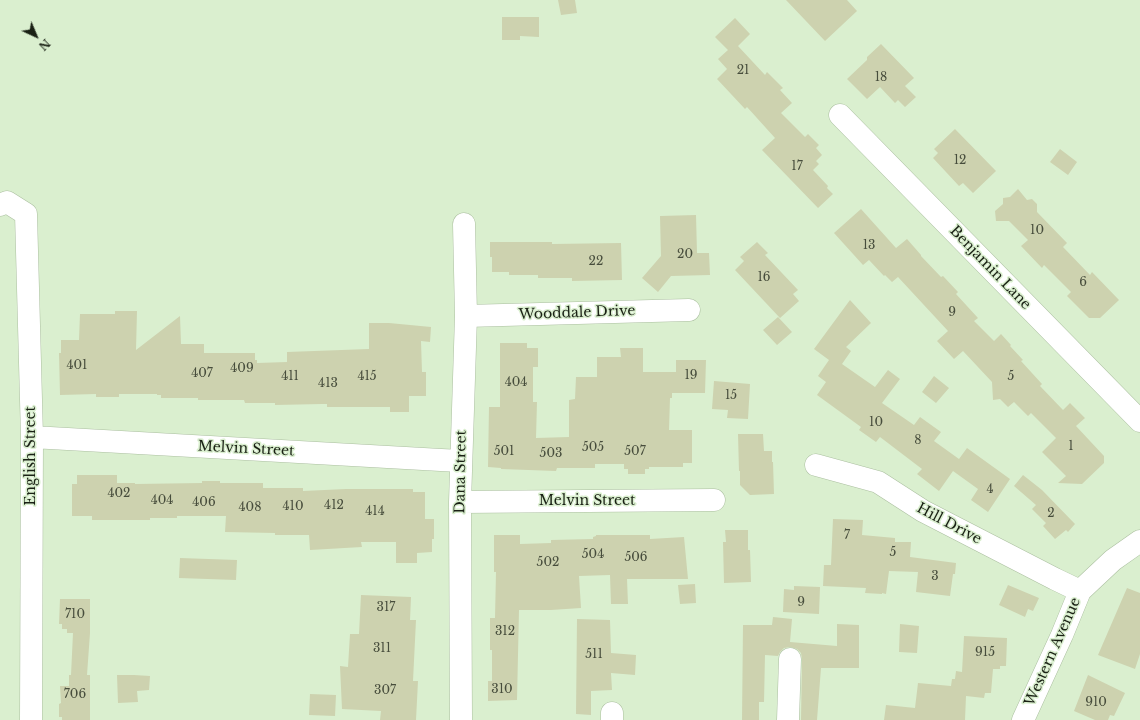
<!DOCTYPE html>
<html>
<head>
<meta charset="utf-8">
<style>
	body { margin:0 }
	#map { position:relative; width:1140px; height:720px; overflow:hidden; background:#daefcf; font-family:"Libre Baskerville",serif }
	canvas { display:block }
	.north { position:absolute; left:16px; top:16px; width:40px; height:40px; -webkit-text-stroke:3px #daefcf; paint-order:stroke; rotate:136deg; font-size:11px; font-weight:700; line-height:16px; text-align:center; color:#1a2115 }
	.north::after { content:''; display:block; margin:auto; width:14px; height:18px; background:#1a2115; clip-path:polygon(50% 0,100% 100%,50% 72%,0 100%) }
</style>
</head>
<body>
<div id="map">
<canvas width="1140" height="720"></canvas>
<div class="north">N</div>
</div>
<script>
const context = document.querySelector('canvas').getContext('2d');
context.lineJoin = 'round';
function paint(path, color) {
  context.fillStyle = color;
  context.fill(path, 'evenodd');
}
function shape(rows) {
  const path = new Path2D();
  for (const r of rows) {
    path.moveTo(r[0], r[1]);
    for (let i = 2; i < r.length; i += 2) path.lineTo(r[i], r[i + 1]);
  }
  return path;
}
function trace(path, color, width, dash) {
  context.strokeStyle = color;
  context.lineWidth = width;
  context.lineCap = dash ? 'butt' : 'round';
  context.setLineDash(dash || []);
  context.stroke(path);
}
function label(font, color, halo, rows, align = 'center') {
  context.font = font + ' "Libre Baskerville",serif';
  context.lineWidth = 3;
  context.setLineDash([]);
  context.textBaseline = 'middle';
  context.strokeStyle = halo;
  context.fillStyle = color;
  for (const [text, x, y, turn = 0] of rows) {
    context.save();
    context.translate(x, y);
    context.rotate((+turn || 0) * Math.PI / 180);
    context.textAlign = isNaN(turn) ? turn : align;
    if (halo) context.strokeText(text, 0, 0);
    context.fillText(text, 0, 0);
    context.restore();
  }
}
const building = shape([
	[558,0,575,0,577,13,561,15],
	[786,0,847,0,857,11,825,41],
	[502,17,539,17,539,37,520,36,520,40,502,40],
	[735,18,750,34,738,46,765,75,767,72,783,88,780,90,792,103,781,113,805,137,808,134,819,145,816,148,822,155,816,161,819,164,813,170,828,186,827,188,833,194,818,208,762,150,775,138,747,107,745,109,717,79,727,69,718,59,728,50,715,37],
	[881,44,914,78,905,86,916,97,905,107,898,100,895,103,880,87,867,99,847,79,867,60,867,57],
	[955,129,996,171,973,193,963,183,959,186,933,158,938,153,934,149],
	[1060,149,1077,162,1068,175,1050,162],
	[1018,189,1027,200,1032,199,1037,204,1037,212,1067,243,1063,247,1090,275,1092,272,1119,300,1100,318,1089,318,1067,296,1071,292,1044,265,1042,268,1021,246,1028,240,1009,221,996,221,995,211,1003,204,1003,198,1010,197],
	[861,209,896,248,907,239,921,255,921,256,941,277,943,276,958,292,956,294,978,318,974,321,994,341,1001,334,1011,345,1010,346,1023,360,1021,361,1042,384,1040,386,1063,410,1070,403,1085,418,1076,426,1104,456,1104,463,1082,484,1058,483,1066,476,1042,452,1056,438,1031,413,1028,416,1014,402,1008,407,1000,399,993,400,992,382,963,351,954,359,937,341,948,331,898,277,892,282,885,275,884,276,869,260,863,265,834,233],
	[696,215,697,253,709,253,710,275,671,276,658,292,642,278,661,256,660,216],
	[490,242,552,242,552,244,621,243,622,280,572,281,572,278,538,278,538,275,509,275,509,272,492,272,492,257,490,257],
	[757,242,768,253,765,255,798,290,793,294,799,301,780,318,735,270,744,261,740,257],
	[850,300,871,323,846,347,851,351,842,364,875,387,888,370,900,379,882,403,914,425,920,417,941,432,934,441,959,459,967,448,1010,479,988,512,971,500,978,489,953,471,939,491,917,474,922,469,880,437,876,442,859,430,861,427,817,395,826,382,818,376,829,360,814,349],
	[115,311,137,311,136,350,180,316,181,344,204,344,204,353,255,353,255,360,257,360,257,363,287,362,287,352,369,349,369,323,389,323,431,327,430,342,421,341,422,372,426,372,426,396,409,396,409,412,390,412,390,407,327,407,327,404,322,404,275,405,275,403,245,403,244,400,198,400,198,398,161,398,161,395,157,395,157,394,119,394,119,397,96,397,96,394,60,395,59,353,61,353,61,340,79,340,80,314,115,314],
	[778,317,792,332,777,345,763,330],
	[500,343,527,343,527,348,538,348,538,367,533,367,533,402,537,402,536,438,569,437,569,400,575,399,576,377,597,377,597,357,621,357,620,348,643,348,643,372,676,372,676,360,706,360,705,393,672,393,672,398,670,398,669,430,692,430,692,463,683,463,683,467,649,467,649,469,645,469,645,474,628,474,628,469,624,469,624,464,595,464,595,468,557,468,556,471,501,469,501,468,488,467,489,407,500,407],
	[934,376,949,388,936,403,922,392],
	[714,381,750,384,748,419,727,418,728,410,712,409],
	[738,434,763,434,764,451,772,451,772,462,773,462,774,494,750,495,740,485,740,471,739,471],
	[77,475,117,475,117,483,135,483,135,484,202,483,202,481,220,481,220,483,263,483,263,488,303,488,303,491,346,489,413,489,413,492,425,492,425,519,434,519,434,539,432,539,432,552,417,553,417,563,396,563,396,542,361,542,362,547,310,550,309,535,275,535,275,533,225,532,226,516,177,516,177,518,150,518,150,520,92,520,92,516,72,516,72,484,77,484],
	[1023,475,1042,490,1075,524,1068,532,1066,530,1055,539,1043,526,1046,523,1032,509,1036,505,1014,486],
	[833,519,863,520,862,535,895,538,895,542,911,542,910,557,956,563,955,574,953,574,950,596,916,592,918,572,889,571,886,594,882,593,882,594,865,593,866,588,823,586,824,565,831,565],
	[725,530,748,530,748,550,750,550,751,582,724,583,723,542,726,542],
	[494,535,520,535,520,544,551,543,551,540,593,539,593,537,596,536,596,535,650,535,650,539,684,537,688,579,627,579,628,604,611,604,610,575,579,576,581,608,551,610,519,610,517,700,488,701,488,681,492,681,492,650,490,650,490,618,495,618,496,572,494,572],
	[180,558,237,560,236,580,179,578],
	[695,584,696,603,680,604,678,585],
	[1008,585,1039,598,1033,611,1028,609,1025,617,999,605],
	[794,586,820,587,819,614,783,612,784,589,794,590],
	[1127,588,1140,593,1140,654,1135,669,1098,655],
	[361,595,411,597,410,620,416,620,413,681,418,681,416,720,380,720,381,711,342,709,340,666,348,667,350,634,359,634],
	[60,599,90,599,90,633,87,675,90,675,90,720,62,720,62,717,59,717,59,704,61,703,60,686,69,686,69,675,71,675,73,633,67,633,67,629,62,629,62,624,59,624],
	[773,617,792,619,790,642,837,646,837,624,859,625,859,668,821,668,817,720,801,720,802,659,801,653,797,649,790,647,784,648,780,652,778,656,765,655,764,702,759,702,759,720,742,720,743,625,772,625],
	[577,619,610,620,611,653,636,655,635,675,611,673,612,690,591,691,591,715,576,714],
	[900,624,919,626,917,653,899,652],
	[964,636,1007,638,1006,666,1000,666,1000,669,993,669,991,693,985,693,984,698,966,696,965,720,884,720,886,705,915,708,918,683,951,686,952,679,955,679,956,671,962,672],
	[117,675,134,675,150,676,149,690,137,691,138,702,118,703],
	[1088,675,1125,693,1114,716,1110,715,1108,720,1095,720,1074,711],
	[310,694,336,695,335,716,309,715]
]);
const minor = shape([
	[840,115,1140,421],
	[0,205,7,202,26,214,32,437,31,720],
	[466,316,689,310],
	[32,437,441,460,461,461],
	[816,465,878,482,923,511,1055,579,1080,591],
	[460,502,714,500],
	[461,720,460,502,466,316,464,224],
	[612,720,612,713],
	[788,720,790,659],
	[1023,720,1062,635,1080,591,1113,560,1140,541]
]);
const numberNames = [
	["21",743,71],
	["18",881,78],
	["12",960,161],
	["17",797,167],
	["10",1037,231],
	["13",869,246],
	["20",685,255],
	["22",596,262],
	["16",764,278],
	["6",1083,283],
	["9",952,313],
	["401",77,366],
	["409",242,369],
	["407",202,374],
	["19",691,376],
	["411",290,377],
	["415",367,377],
	["5",1011,377],
	["404",516,383],
	["413",328,384],
	["15",731,396],
	["10",876,423],
	["8",918,441],
	["1",1071,447],
	["505",593,448],
	["501",504,452],
	["507",635,452],
	["503",551,454],
	["4",990,490],
	["402",119,494],
	["404",162,501],
	["406",204,503],
	["412",334,506],
	["410",293,507],
	["408",250,508],
	["414",375,512],
	["2",1051,514],
	["7",847,536],
	["5",893,553],
	["504",593,555],
	["506",636,558],
	["502",548,563],
	["3",935,577],
	["9",801,603],
	["317",386,608],
	["710",75,615],
	["312",505,632],
	["311",382,649],
	["915",985,653],
	["511",594,655],
	["310",502,690],
	["307",385,691],
	["706",75,695],
	["910",1096,703]
];
const streetNames = [
	["Benjamin Lane",990,268,46],
	["Wooddale Drive",577,313,-2],
	["Melvin Street",246,449,3],
	["English Street",31,456,-90],
	["Dana Street",461,472,-89],
	["Melvin Street",587,501],
	["Hill Drive",949,524,28],
	["Western Avenue",1053,652,-66]
];
paint(building, '#cdd2af');
trace(minor, '#abbfa0', 23);
trace(minor, '#fff', 22);
label('12px', '#474d3c', null, numberNames);
label('14px', '#1a2115', '#daefcf', streetNames);
</script>
</body>
</html>
